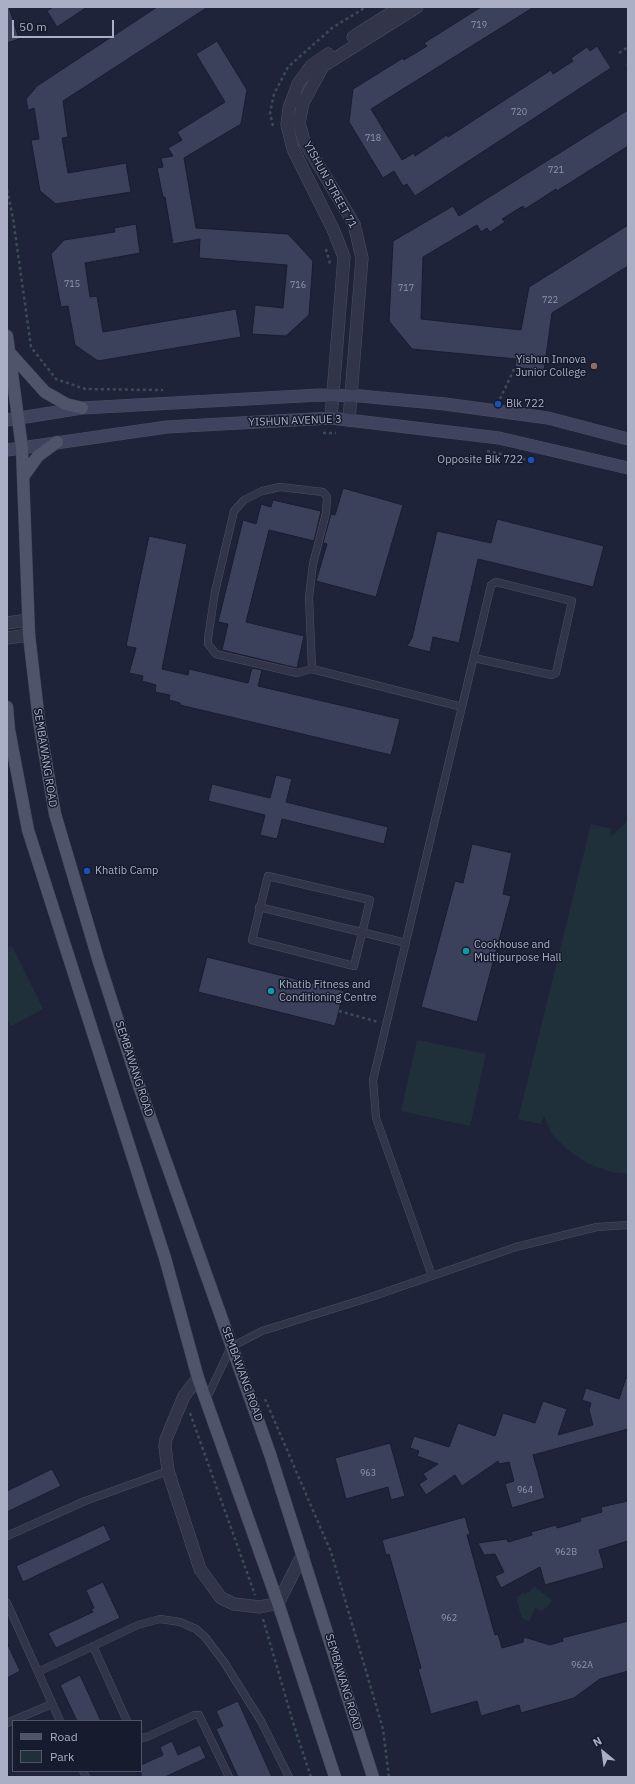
<!DOCTYPE html>
<html>
<head>
<meta charset="utf-8">
<style>
	body { margin:0 }
	#map { position:relative; width:635px; height:1784px; overflow:hidden; background:#1e2339; font-family:"IBM Plex Sans",sans-serif }
	canvas { display:block }
	.frame { position:absolute; inset:0; border:8px solid #abafc6; pointer-events:none }
	.legend { position:absolute; left:12px; top:1720px; width:130px; height:52px; box-sizing:border-box; background:#171b2e; border:1px solid #52566b; margin:0; padding:5px 7px; list-style:none; font-size:12px; color:#abafc6 }
	.legend li { display:flex; align-items:center; gap:8px; height:20px }
	.legend b { width:20px; border:1px solid #52566b }
	.north { position:absolute; left:583px; top:1732px; width:40px; height:40px; -webkit-text-stroke:3px #171b2e; paint-order:stroke; rotate:331deg; font-size:11px; font-weight:700; line-height:16px; text-align:center; color:#abafc6 }
	.north::after { content:''; display:block; margin:auto; width:14px; height:18px; background:#abafc6; clip-path:polygon(50% 0,100% 100%,50% 72%,0 100%) }
	.scale { position:absolute; left:12px; top:20px; width:102px; height:18px; box-sizing:border-box; border:2px solid #abafc6; border-top:0; padding-left:5px; font-size:12px; line-height:14px; white-space:nowrap; color:#abafc6; -webkit-text-stroke:3px #171b2e; paint-order:stroke }
</style>
</head>
<body>
<div id="map">
<canvas width="635" height="1784"></canvas>
<div class="frame"></div>
<ul class="legend">
<li><b style="height:5px;background:#4f546a"></b>Road</li>
<li><b style="height:11px;background:#20303a"></b>Park</li>
</ul>
<div class="north">N</div>
<div class="scale">50 m</div>
</div>
<script>
const context = document.querySelector('canvas').getContext('2d');
context.lineJoin = 'round';
function paint(path, color) {
  context.fillStyle = color;
  context.fill(path, 'evenodd');
}
function shape(rows) {
  const path = new Path2D();
  for (const r of rows) {
    path.moveTo(r[0], r[1]);
    for (let i = 2; i < r.length; i += 2) path.lineTo(r[i], r[i + 1]);
  }
  return path;
}
function trace(path, color, width, dash) {
  context.strokeStyle = color;
  context.lineWidth = width;
  context.lineCap = dash ? 'butt' : 'round';
  context.setLineDash(dash || []);
  context.stroke(path);
}
function label(font, color, halo, rows, align = 'center') {
  context.font = font + ' "IBM Plex Sans",sans-serif';
  context.lineWidth = 3;
  context.setLineDash([]);
  context.textBaseline = 'middle';
  context.strokeStyle = halo;
  context.fillStyle = color;
  for (const [text, x, y, turn = 0] of rows) {
    context.save();
    context.translate(x, y);
    context.rotate((+turn || 0) * Math.PI / 180);
    context.textAlign = isNaN(turn) ? turn : align;
    if (halo) context.strokeText(text, 0, 0);
    context.fillText(text, 0, 0);
    context.restore();
  }
}
const green = shape([
	[628,821,628,1174,611,1172,587,1163,578,1157,568,1150,552,1134,544,1116,541,1124,518,1119,591,824,611,829,610,837],
	[12,946,43,1009,11,1026,7,1018,7,948],
	[417,1040,486,1054,470,1126,401,1111],
	[534,1586,552,1600,547,1607,541,1611,535,1608,529,1622,522,1618,516,1598,523,1593,525,1594,529,1592]
]);
const building = shape([
	[9,7,19,39,7,43,7,8,9,7],
	[53,7,87,7,57,27,47,11,53,7],
	[157,7,208,7,63,101,68,137,62,138,68,173,126,163,131,192,56,204,40,191,31,140,39,139,34,108,28,110,26,99,37,86,157,7],
	[481,7,534,7,371,109,402,160,414,153,415,156,447,135,448,137,551,70,553,74,573,61,571,58,587,47,590,51,597,46,611,68,415,196,407,184,403,186,394,171,383,178,349,122,353,89,403,58,404,60,427,46,424,43,481,7],
	[217,41,247,90,241,124,184,158,196,228,288,234,313,261,309,315,286,336,252,334,255,305,283,308,287,265,199,258,200,239,173,244,165,197,163,197,157,168,163,167,161,158,173,156,168,148,182,140,177,132,225,102,196,54,217,41],
	[628,110,628,146,557,191,556,189,525,209,523,206,502,219,505,222,490,232,487,228,481,232,477,225,423,257,421,319,521,330,529,287,628,225,628,266,552,313,544,371,515,367,516,359,412,349,389,321,393,241,453,206,459,216,628,110],
	[136,224,140,253,85,263,90,297,97,296,103,332,236,309,241,337,98,361,75,345,68,306,61,307,51,254,64,240,115,232,114,228,136,224],
	[343,488,403,505,376,597,316,581,327,544,323,543,331,514,335,515,343,488],
	[273,500,321,511,314,541,269,530,246,622,304,636,297,668,222,650,228,624,218,622,243,520,256,524,261,504,271,507,273,500],
	[497,519,604,546,593,587,478,559,459,643,433,637,430,652,407,646,412,638,437,531,491,543,497,519],
	[149,536,187,544,162,669,188,675,189,669,248,683,252,668,262,670,258,686,400,719,391,755,180,705,180,703,169,700,170,695,155,692,156,685,142,681,143,676,129,673,136,648,126,646,149,536],
	[276,775,292,779,286,802,388,827,384,844,282,819,277,839,260,835,265,815,208,801,212,784,270,798,276,775],
	[472,844,512,853,503,894,511,896,477,1022,421,1007,455,881,463,883,472,844],
	[207,957,344,991,335,1026,198,992,207,957],
	[626,1378,628,1379,628,1429,533,1455,545,1498,512,1508,505,1484,514,1481,509,1462,499,1464,498,1461,462,1486,455,1475,426,1495,419,1484,427,1479,423,1474,438,1464,417,1456,419,1451,410,1448,414,1436,449,1447,458,1423,495,1436,503,1413,535,1423,543,1401,567,1409,558,1435,593,1425,589,1410,591,1403,582,1400,586,1388,619,1399,626,1378],
	[390,1443,405,1496,391,1500,388,1487,346,1499,335,1458,390,1443],
	[52,1469,61,1486,7,1512,7,1491,52,1469],
	[628,1501,628,1541,599,1550,604,1568,545,1585,540,1567,501,1588,495,1576,504,1572,495,1554,484,1555,478,1543,507,1539,508,1542,532,1535,531,1532,556,1525,557,1528,581,1521,580,1518,602,1512,601,1507,628,1501],
	[465,1517,470,1534,467,1535,495,1635,498,1634,502,1648,523,1642,524,1637,550,1645,563,1641,562,1638,628,1621,628,1671,600,1679,574,1698,521,1713,519,1705,481,1716,477,1701,431,1714,418,1669,421,1668,397,1582,389,1554,386,1555,382,1540,465,1517],
	[104,1525,111,1540,23,1582,16,1566,104,1525],
	[103,1582,120,1618,56,1648,48,1633,93,1612,91,1609,94,1608,86,1590,103,1582],
	[7,1643,20,1671,7,1678,7,1643],
	[80,1675,101,1721,77,1721,60,1685,80,1675],
	[238,1701,272,1777,238,1777,216,1729,223,1726,216,1711,238,1701],
	[172,1741,178,1755,200,1745,206,1758,165,1777,141,1777,141,1765,163,1755,160,1747,172,1741]
]);
const path = shape([
	[619,53,628,47],
	[627,66,628,65],
	[273,126,270,113,274,94,288,67,332,28,366,7],
	[7,190,13,218,31,347,56,379,85,389,163,390],
	[326,249,330,264],
	[500,399,515,367],
	[323,433,336,433],
	[487,451,533,461],
	[339,1011,378,1022],
	[265,1399,331,1552,383,1729,389,1777],
	[190,1413,255,1595],
	[263,1619,295,1729,311,1777]
]);
const lane = shape([
	[312,669,309,597,313,564,326,513,327,497,323,492,280,487,262,491,244,500,234,511,215,592,208,638,208,644,216,654,297,673,312,669,462,707],
	[268,876,370,900,354,966,252,940,268,876],
	[259,907,406,943],
	[432,1276,376,1118,373,1080,491,585,496,582,572,601,556,673,552,675,474,658],
	[206,1400,231,1347,262,1331,371,1297,516,1247,597,1227,628,1225],
	[7,1536,85,1501,168,1471],
	[7,1603,60,1721],
	[93,1646,127,1721],
	[38,1672,138,1625,160,1619,180,1622,196,1629,205,1637,224,1662,261,1721,289,1777],
	[7,1723,52,1704],
	[141,1738,147,1737,194,1715,199,1715,229,1777],
	[83,1771,86,1777]
]);
const street = shape([
	[353,37,400,7],
	[328,54,311,66,298,84,289,108,287,125,293,149,333,229,344,257,331,418],
	[349,420,362,258,354,224,304,141,299,123,303,103,323,66,417,7],
	[7,623,28,620],
	[7,638,29,635],
	[198,1378,184,1396,166,1439,165,1446,168,1471,200,1569,221,1598,234,1604,260,1607,278,1603,303,1554]
]);
const secondary = shape([
	[7,420,82,408,320,395,360,396,445,404,548,418,628,439],
	[7,450,167,427,331,418,499,438,628,468]
]);
const primary = shape([
	[7,336,22,448,29,635,39,721,55,814,99,962,139,1086,270,1454,373,1777],
	[9,352,45,392,66,404,82,408],
	[23,477,38,456,57,442],
	[7,707,9,730,28,830,165,1258,198,1378,278,1603,335,1777]
]);
const markers = [
	[594,366,4,"#8d6e63"],
	[498,404,4,"#1a4fb4"],
	[531,460,4,"#1a4fb4"],
	[87,871,4,"#1a4fb4"],
	[466,951,4,"#0f9aa8"],
	[271,991,4,"#0f9aa8"]
];
const numberNames = [
	["719",479,25],
	["720",519,112],
	["718",373,138],
	["721",556,170],
	["715",72,284],
	["716",298,285],
	["717",406,288],
	["722",550,300],
	["963",368,1473],
	["964",525,1490],
	["962B",566,1552],
	["962",449,1618],
	["962A",582,1665]
];
const streetNames = [
	["YISHUN STREET 71",330,185,61],
	["YISHUN AVENUE 3",295,421,-2],
	["SEMBAWANG ROAD",45,758,81],
	["SEMBAWANG ROAD",134,1069,72],
	["SEMBAWANG ROAD",242,1374,70],
	["SEMBAWANG ROAD",343,1682,73]
];
const poiNames = [
	["Yishun Innova",586,360,"right"],
	["Junior College",586,373,"right"],
	["Blk 722",506,404],
	["Opposite Blk 722",523,460,"right"],
	["Khatib Camp",95,871],
	["Cookhouse and",474,945],
	["Multipurpose Hall",474,958],
	["Khatib Fitness and",279,985],
	["Conditioning Centre",279,998]
];
paint(green, '#20303a');
paint(building, '#3c415b');
trace(building, '#191d30', 1);
trace(lane, '#4c5064', 8);
trace(street, '#4c5064', 13);
trace(secondary, '#4c5064', 13);
trace(primary, '#3b3f53', 13);
trace(path, '#3a4c54', 2.5, [3, 3]);
trace(lane, '#323549', 7);
trace(street, '#323549', 12);
trace(secondary, '#3f435d', 12);
trace(primary, '#4f546a', 12);
for (const [x, y, r, color] of markers) {
  const dot = new Path2D();
  dot.arc(x, y, r, 0, 2 * Math.PI);
  context.fillStyle = color;
  context.fill(dot);
  trace(dot, '#171b2e', 1.5);
}
label('9px', '#8f94ab', null, numberNames);
label('11px', '#abafc6', '#171b2e', streetNames);
label('11px', '#abafc6', '#171b2e', poiNames, 'left');
</script>
</body>
</html>
